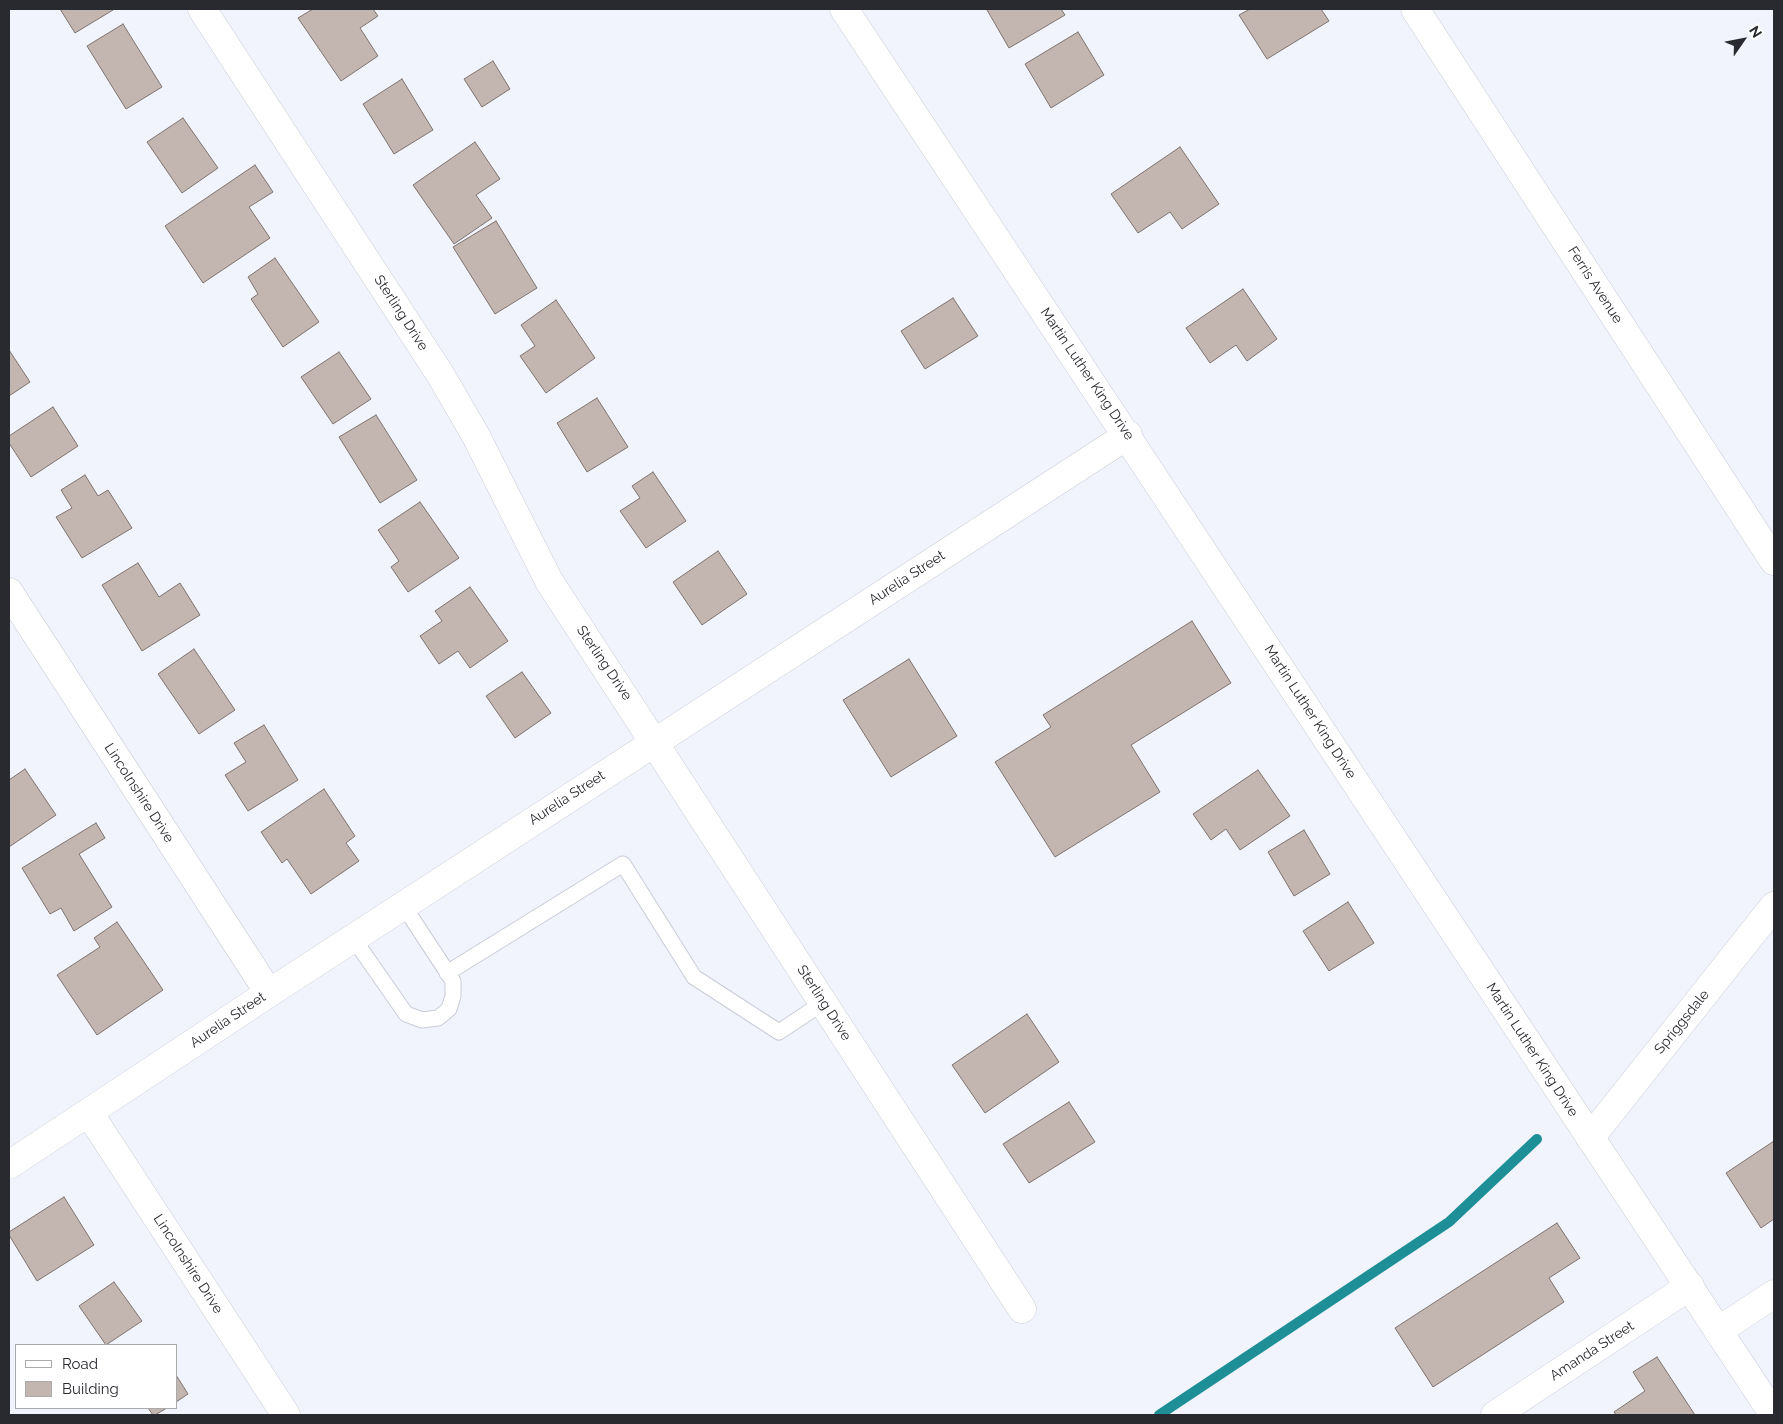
<!DOCTYPE html>
<html>
<head>
<meta charset="utf-8">
<style>
	body { margin:0 }
	#map { position:relative; width:1783px; height:1424px; overflow:hidden; background:#f1f4fd; font-family:Raleway,sans-serif }
	canvas { display:block }
	.frame { position:absolute; inset:0; border:10px solid #292a2f; pointer-events:none }
	.legend { position:absolute; left:15px; top:1344px; width:162px; height:65px; box-sizing:border-box; background:#fff; border:1px solid #a9aaac; margin:0; padding:6px 9px; list-style:none; font-size:15px; color:#292a2f }
	.legend li { display:flex; align-items:center; gap:10px; height:25px }
	.legend b { width:25px; border:1px solid #a9aaac }
	.north { position:absolute; left:1718px; top:15px; width:50px; height:50px; -webkit-text-stroke:4px #fff; paint-order:stroke; rotate:57deg; font-size:14px; font-weight:700; line-height:20px; text-align:center; color:#292a2f }
	.north::after { content:''; display:block; margin:auto; width:18px; height:22px; background:#292a2f; clip-path:polygon(50% 0,100% 100%,50% 72%,0 100%) }
</style>
</head>
<body>
<div id="map">
<canvas width="1783" height="1424"></canvas>
<div class="frame"></div>
<ul class="legend">
<li><b style="height:6px;background:#fff"></b>Road</li>
<li><b style="height:14px;background:#c3b6b1"></b>Building</li>
</ul>
<div class="north">N</div>
</div>
<script>
const context = document.querySelector('canvas').getContext('2d');
context.lineJoin = 'round';
function shape(rows) {
  const path = new Path2D();
  for (const r of rows) {
    path.moveTo(r[0], r[1]);
    for (let i = 2; i < r.length; i += 2) path.lineTo(r[i], r[i + 1]);
  }
  return path;
}
function trace(path, color, width, dash) {
  context.strokeStyle = color;
  context.lineWidth = width;
  context.lineCap = dash ? 'butt' : 'round';
  context.setLineDash(dash || []);
  context.stroke(path);
}
function paint(path, color) {
  context.fillStyle = color;
  context.fill(path, 'evenodd');
}
function label(font, color, halo, rows, align = 'center') {
  context.font = font + ' Raleway,sans-serif';
  context.lineWidth = 4.5;
  context.setLineDash([]);
  context.textBaseline = 'middle';
  context.strokeStyle = halo;
  context.fillStyle = color;
  for (const [text, x, y, turn = 0] of rows) {
    context.save();
    context.translate(x, y);
    context.rotate((+turn || 0) * Math.PI / 180);
    context.textAlign = isNaN(turn) ? turn : align;
    if (halo) context.strokeText(text, 0, 0);
    context.fillText(text, 0, 0);
    context.restore();
  }
}
const stream = shape([
	[1159,1415,1449,1222,1537,1139]
]);
const building = shape([
	[60,9,112,9,113,10,75,33,60,9],
	[313,9,373,9,378,16,360,28,378,56,341,81,298,18,313,9],
	[989,9,1061,9,1065,15,1009,48,987,10,989,9],
	[1250,9,1321,9,1329,21,1267,59,1239,15,1250,9],
	[123,24,162,87,126,109,87,46,123,24],
	[1078,32,1104,75,1051,108,1025,64,1078,32],
	[493,61,510,89,482,107,464,79,493,61],
	[402,79,433,130,394,154,363,104,402,79],
	[183,118,218,168,182,193,147,142,183,118],
	[475,142,500,179,476,195,492,218,454,244,413,185,475,142],
	[1180,147,1219,204,1182,229,1170,212,1138,233,1111,194,1180,147],
	[255,165,273,192,249,207,270,238,203,283,165,226,255,165],
	[496,221,537,288,495,314,453,247,496,221],
	[275,258,319,322,283,347,251,299,258,294,248,277,275,258],
	[1243,289,1277,339,1247,361,1236,345,1210,363,1186,328,1243,289],
	[953,298,978,336,925,369,901,331,953,298],
	[556,300,595,358,546,393,520,356,535,346,521,325,556,300],
	[9,350,30,382,9,396,9,350],
	[339,352,371,399,333,424,301,377,339,352],
	[597,398,628,447,587,472,557,423,597,398],
	[53,407,78,446,31,477,9,443,9,436,53,407],
	[376,415,417,480,380,503,339,437,376,415],
	[653,472,686,521,646,548,620,511,640,498,632,486,653,472],
	[85,475,98,496,108,490,132,528,82,558,56,517,72,508,61,490,85,475],
	[420,502,459,558,408,592,391,567,399,561,378,530,420,502],
	[718,551,747,594,702,625,673,582,718,551],
	[138,563,159,597,180,583,200,615,142,651,102,585,138,563],
	[470,587,508,641,470,668,458,651,439,664,420,636,442,621,435,611,470,587],
	[1192,621,1231,683,1131,745,1160,792,1055,857,995,762,1051,727,1043,715,1192,621],
	[194,649,235,710,199,734,158,674,194,649],
	[909,659,957,736,891,777,843,700,909,659],
	[522,672,551,713,515,738,486,696,522,672],
	[264,725,298,780,248,811,225,775,246,762,234,743,264,725],
	[25,769,56,815,9,847,9,780,25,769],
	[1258,770,1290,816,1240,850,1226,829,1211,840,1193,814,1258,770],
	[324,789,355,836,346,843,359,861,311,894,287,859,282,863,261,832,324,789],
	[96,823,105,838,79,854,112,907,74,931,61,908,50,914,22,868,96,823],
	[1304,830,1330,874,1294,896,1268,852,1304,830],
	[1348,902,1374,943,1329,971,1303,931,1348,902],
	[117,922,163,990,97,1035,57,975,100,947,94,938,117,922],
	[1027,1014,1059,1062,985,1113,952,1065,1027,1014],
	[1069,1102,1095,1142,1029,1183,1003,1144,1069,1102],
	[1774,1141,1774,1219,1761,1228,1726,1173,1774,1141],
	[64,1197,94,1245,37,1281,9,1235,9,1232,64,1197],
	[1557,1223,1580,1258,1549,1278,1564,1302,1433,1387,1395,1328,1557,1223],
	[114,1282,142,1321,106,1345,79,1306,114,1282],
	[1657,1357,1695,1415,1616,1415,1614,1412,1645,1391,1633,1372,1657,1357],
	[176,1375,188,1394,176,1402,176,1375],
	[148,1408,167,1408,155,1415,153,1415,148,1408]
]);
const service = shape([
	[353,938,406,1014,422,1020,438,1018,449,1009,453,996,453,981,403,905],
	[447,973,623,864,694,977,779,1032,824,1002]
]);
const minor = shape([
	[202,9,440,374,476,436,549,581,1022,1309],
	[1415,9,1774,561],
	[9,592,269,993],
	[89,1113,286,1415],
	[9,1165,269,993,1128,435],
	[1718,1331,1774,1294],
	[1495,1415,1690,1286]
]);
const tertiary = shape([
	[1590,1138,1774,906]
]);
const secondary = shape([
	[844,9,1774,1415]
]);
const streetNames = [
	["Ferris Avenue",1595,285,57],
	["Sterling Drive",401,313,57],
	["Martin Luther King Drive",1087,374,56],
	["Aurelia Street",907,578,-33],
	["Sterling Drive",604,663,56],
	["Martin Luther King Drive",1310,712,57],
	["Lincolnshire Drive",139,793,57],
	["Aurelia Street",567,798,-33],
	["Sterling Drive",824,1003,57],
	["Aurelia Street",228,1020,-34],
	["Spriggsdale",1682,1022,-51],
	["Martin Luther King Drive",1532,1050,57],
	["Lincolnshire Drive",188,1264,57],
	["Amanda Street",1592,1351,-33]
];
trace(stream, '#1e8e97', 10);
paint(building, '#c3b6b1');
trace(building, '#7e726e', 1);
trace(service, '#c9ccd8', 17);
trace(minor, '#c9ccd8', 29);
trace(tertiary, '#c9ccd8', 29);
trace(secondary, '#c9ccd8', 29);
trace(service, '#fff', 15);
trace(minor, '#fff', 28);
trace(tertiary, '#fff', 28);
trace(secondary, '#fff', 28);
label('14px', '#292a2f', '#fff', streetNames);
</script>
</body>
</html>
